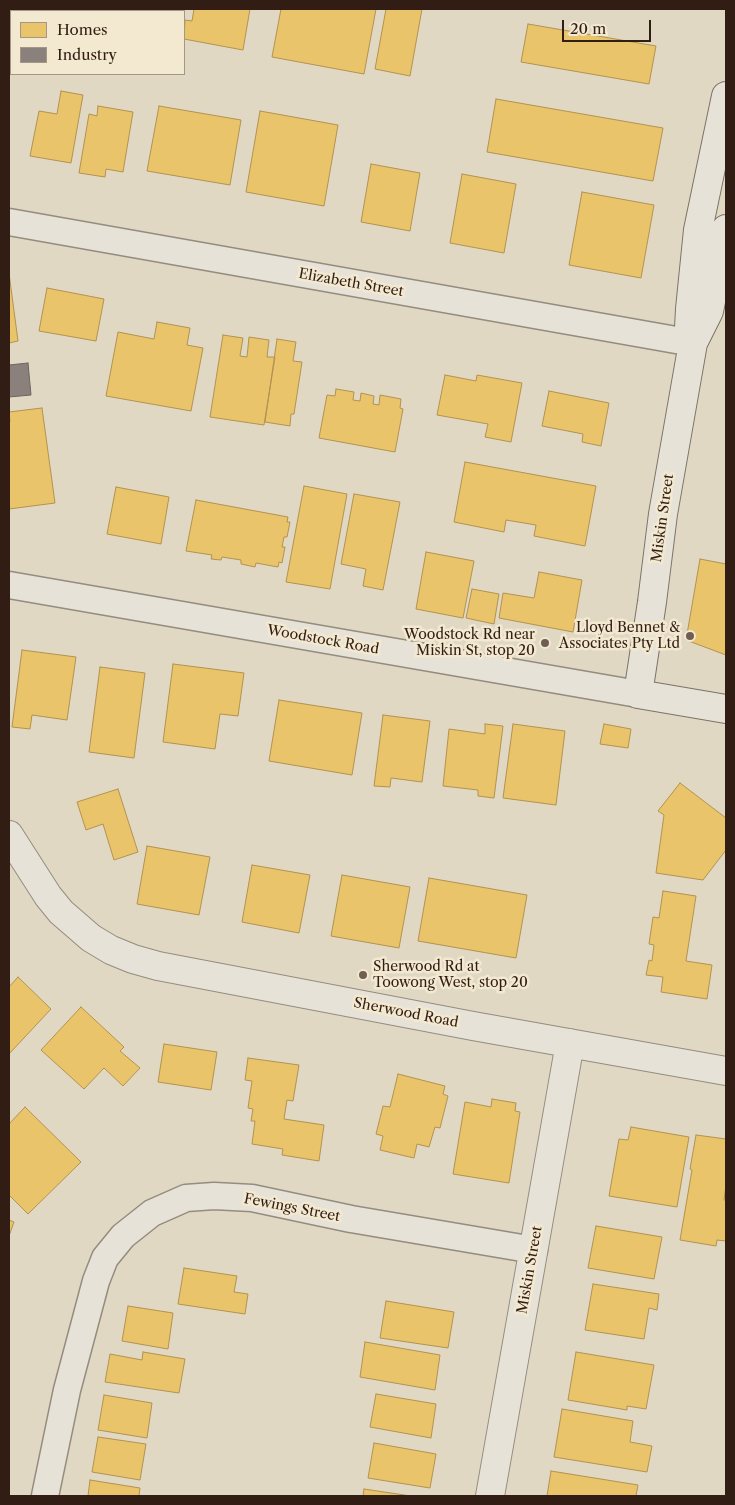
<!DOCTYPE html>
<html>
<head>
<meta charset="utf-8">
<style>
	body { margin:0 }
	#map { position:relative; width:735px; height:1505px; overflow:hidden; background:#e0d8c3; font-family:"Libre Caslon Text",serif }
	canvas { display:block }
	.frame { position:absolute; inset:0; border:10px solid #321d14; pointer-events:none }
	.legend { position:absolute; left:10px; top:10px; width:175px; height:65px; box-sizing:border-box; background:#f3e9d0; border:1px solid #a69785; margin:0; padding:6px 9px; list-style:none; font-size:15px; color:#321d14 }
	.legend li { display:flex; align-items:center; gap:10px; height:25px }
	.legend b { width:25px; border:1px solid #a69785 }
	.scale { position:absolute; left:562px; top:20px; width:89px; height:22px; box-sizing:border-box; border:2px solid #321d14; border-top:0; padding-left:6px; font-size:15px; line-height:18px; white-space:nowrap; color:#321d14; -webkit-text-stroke:4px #f3e9d0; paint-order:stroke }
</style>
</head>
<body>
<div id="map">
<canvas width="735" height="1505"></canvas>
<div class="frame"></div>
<ul class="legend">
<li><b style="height:14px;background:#e9c46a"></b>Homes</li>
<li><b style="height:14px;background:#8a817c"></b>Industry</li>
</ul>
<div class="scale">20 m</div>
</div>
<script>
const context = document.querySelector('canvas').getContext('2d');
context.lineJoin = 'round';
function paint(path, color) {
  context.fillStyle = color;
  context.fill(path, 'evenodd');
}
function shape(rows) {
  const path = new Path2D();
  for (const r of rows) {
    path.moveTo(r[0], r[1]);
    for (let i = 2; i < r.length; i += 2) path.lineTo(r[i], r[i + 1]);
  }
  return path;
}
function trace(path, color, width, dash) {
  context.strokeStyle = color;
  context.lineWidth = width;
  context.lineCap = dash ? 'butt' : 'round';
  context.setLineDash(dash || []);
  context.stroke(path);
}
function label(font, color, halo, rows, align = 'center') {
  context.font = font + ' "Libre Caslon Text",serif';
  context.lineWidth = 5;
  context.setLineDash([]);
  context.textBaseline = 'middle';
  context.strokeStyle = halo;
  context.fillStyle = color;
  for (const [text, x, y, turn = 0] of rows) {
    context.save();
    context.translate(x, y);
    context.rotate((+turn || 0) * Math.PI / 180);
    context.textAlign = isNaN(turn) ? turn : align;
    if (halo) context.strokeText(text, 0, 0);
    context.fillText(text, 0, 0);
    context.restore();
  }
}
const homes = shape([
	[59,9,137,9,136,11,58,11,59,9],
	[194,9,250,9,243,50,184,39,185,20,192,21,194,9],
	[281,9,376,9,364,74,272,57,281,9],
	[386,9,422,9,410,76,375,69,386,9],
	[528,24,656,46,649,84,521,62,528,24],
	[61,91,83,95,71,163,30,156,39,111,57,114,61,91],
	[496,99,663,128,653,181,487,152,496,99],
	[98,106,133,112,123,172,106,169,105,177,79,173,89,114,97,116,98,106],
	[159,106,241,120,230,185,147,171,159,106],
	[260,111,338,125,324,206,246,192,260,111],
	[371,164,420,173,410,231,361,222,371,164],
	[462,174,516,184,504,253,450,243,462,174],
	[582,192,654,205,641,278,569,265,582,192],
	[9,273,18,341,9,343,9,273],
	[47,288,104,299,96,341,39,331,47,288],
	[157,322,190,328,187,345,203,348,191,411,106,396,118,332,154,339,157,322],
	[223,335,243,338,240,356,247,357,249,337,269,340,267,357,275,357,264,425,210,417,223,335],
	[277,339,296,342,293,361,302,362,294,414,291,414,290,426,265,422,277,339],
	[445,375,476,381,477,375,522,383,511,442,485,437,488,424,437,415,445,375],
	[336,389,354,392,353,400,360,401,361,393,374,396,373,404,379,405,380,395,401,399,400,408,403,409,395,452,319,438,327,395,335,396,336,389],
	[549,391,609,403,601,446,582,442,583,434,542,426,549,391],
	[42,408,55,503,9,509,9,422,10,422,9,412,42,408],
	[465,462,596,486,585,546,534,536,536,525,506,520,504,532,454,522,465,462],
	[304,486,347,494,330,589,286,582,304,486],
	[116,487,169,497,161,544,107,534,116,487],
	[354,494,400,502,383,590,363,586,366,569,341,564,354,494],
	[196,500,288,517,287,522,290,522,287,537,284,537,282,547,285,547,282,563,279,562,278,567,256,563,255,567,241,564,241,560,222,557,221,560,211,559,212,555,186,551,196,500],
	[426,552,474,561,463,618,416,609,426,552],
	[700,559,726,564,726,655,686,640,700,559],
	[539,572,582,580,573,632,499,618,503,593,534,598,539,572],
	[472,589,499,594,494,624,466,618,472,589],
	[22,650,76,657,67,720,32,715,30,729,12,727,22,650],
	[173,664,244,673,238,716,220,714,215,749,163,742,173,664],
	[100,667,145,673,134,758,89,752,100,667],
	[279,700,362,713,352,775,269,761,279,700],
	[383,715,430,721,422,782,391,778,390,787,374,786,383,715],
	[485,724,503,726,494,798,478,796,478,790,443,786,449,729,485,734,485,724],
	[513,724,565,731,556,805,503,798,513,724],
	[604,724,631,729,628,748,600,744,604,724],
	[680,783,726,818,726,850,703,880,656,873,664,815,658,811,680,783],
	[118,789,138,852,114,860,103,824,86,830,77,802,118,789],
	[147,846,210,857,199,915,137,904,147,846],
	[252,865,310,875,299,933,242,922,252,865],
	[342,875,410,887,399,948,331,936,342,875],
	[429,878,527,895,516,958,418,941,429,878],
	[663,891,696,896,686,961,712,965,707,999,661,992,663,977,646,975,649,960,652,961,654,945,649,944,653,917,659,918,663,891],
	[18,977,51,1009,9,1054,9,987,18,977],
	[81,1007,124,1047,120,1051,140,1068,123,1086,104,1068,84,1089,41,1050,81,1007],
	[164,1044,217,1052,211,1090,158,1082,164,1044],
	[248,1058,299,1065,293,1101,287,1100,284,1119,324,1125,319,1161,282,1155,283,1149,252,1144,255,1121,251,1121,253,1109,248,1108,252,1081,245,1080,248,1058],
	[398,1074,445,1086,443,1094,448,1096,440,1128,435,1127,429,1147,417,1144,414,1158,380,1150,383,1136,376,1134,383,1106,390,1107,398,1074],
	[492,1099,516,1103,515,1111,520,1112,509,1183,453,1174,465,1102,491,1107,492,1099],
	[25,1107,81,1162,28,1214,9,1195,9,1124,25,1107],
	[631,1127,689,1137,677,1207,609,1196,619,1139,628,1140,631,1127],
	[696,1135,726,1139,726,1185,724,1200,726,1200,726,1241,717,1240,716,1246,680,1240,692,1170,690,1169,696,1135],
	[9,1220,14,1222,9,1236,9,1220],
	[596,1226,662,1237,654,1279,588,1268,596,1226],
	[184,1268,237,1276,234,1292,248,1294,245,1314,178,1304,184,1268],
	[593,1284,659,1294,657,1310,649,1308,644,1339,585,1330,593,1284],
	[386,1301,454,1312,448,1348,380,1338,386,1301],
	[128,1306,173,1313,168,1349,122,1341,128,1306],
	[365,1342,440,1355,435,1390,360,1377,365,1342],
	[143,1352,185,1359,179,1393,105,1382,110,1354,142,1360,143,1352],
	[576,1352,654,1365,646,1409,627,1406,627,1410,568,1400,576,1352],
	[376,1394,436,1404,431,1438,370,1427,376,1394],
	[104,1395,152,1403,147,1438,98,1430,104,1395],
	[562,1409,633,1421,630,1442,652,1446,647,1472,554,1457,562,1409],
	[98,1437,146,1444,140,1480,92,1472,98,1437],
	[374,1443,436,1454,430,1488,368,1478,374,1443],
	[551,1471,638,1485,636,1496,547,1496,551,1471],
	[90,1480,140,1488,139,1496,88,1496,90,1480],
	[364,1489,411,1496,363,1496,364,1489]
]);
const industry = shape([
	[28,363,31,395,9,397,9,365,28,363]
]);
const minor = shape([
	[9,222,693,343],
	[9,585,638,694],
	[45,1496,67,1390,96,1281,105,1258,123,1236,152,1213,186,1198,214,1196,252,1198,351,1219,534,1250]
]);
const tertiary = shape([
	[9,835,48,896,61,912,91,938,111,950,133,959,158,966,473,1026,726,1071],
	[490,1496,570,1043]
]);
const secondary = shape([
	[726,229,709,311,693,343,663,514,652,602,638,694,726,709],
	[693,343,689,328,690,309,698,230,726,96]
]);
const markers = [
	[690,636,5,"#6f5e51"],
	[545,643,5,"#6f5e51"],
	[363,975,5,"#6f5e51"]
];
const streetNames = [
	["Elizabeth Street",351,283,10],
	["Miskin Street",663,518,-82],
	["Woodstock Road",323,640,10],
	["Sherwood Road",406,1013,11],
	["Fewings Street",292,1208,11],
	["Miskin Street",530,1270,-80]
];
const poiNames = [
	["Lloyd Bennet &",680,628],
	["Associates Pty Ltd",680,644],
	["Woodstock Rd near",535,635],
	["Miskin St, stop 20",535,651],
	["Sherwood Rd at",373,967,"left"],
	["Toowong West, stop 20",373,983,"left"]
];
paint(homes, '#e9c46a');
trace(homes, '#b29250', 1);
paint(industry, '#8a817c');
trace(industry, '#70635d', 1);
trace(minor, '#948c7f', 29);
trace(tertiary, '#948c7f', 30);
trace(secondary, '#7b7368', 30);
trace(minor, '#e7e2d7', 26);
trace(tertiary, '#e7e2d7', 28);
trace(secondary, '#e7e2d7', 28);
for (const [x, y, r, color] of markers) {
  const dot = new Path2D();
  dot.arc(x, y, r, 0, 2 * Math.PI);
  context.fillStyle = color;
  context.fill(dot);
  trace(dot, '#f3e9d0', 2);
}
label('14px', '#321d14', '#f3e9d0', streetNames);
label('14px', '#321d14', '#f3e9d0', poiNames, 'right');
</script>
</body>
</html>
